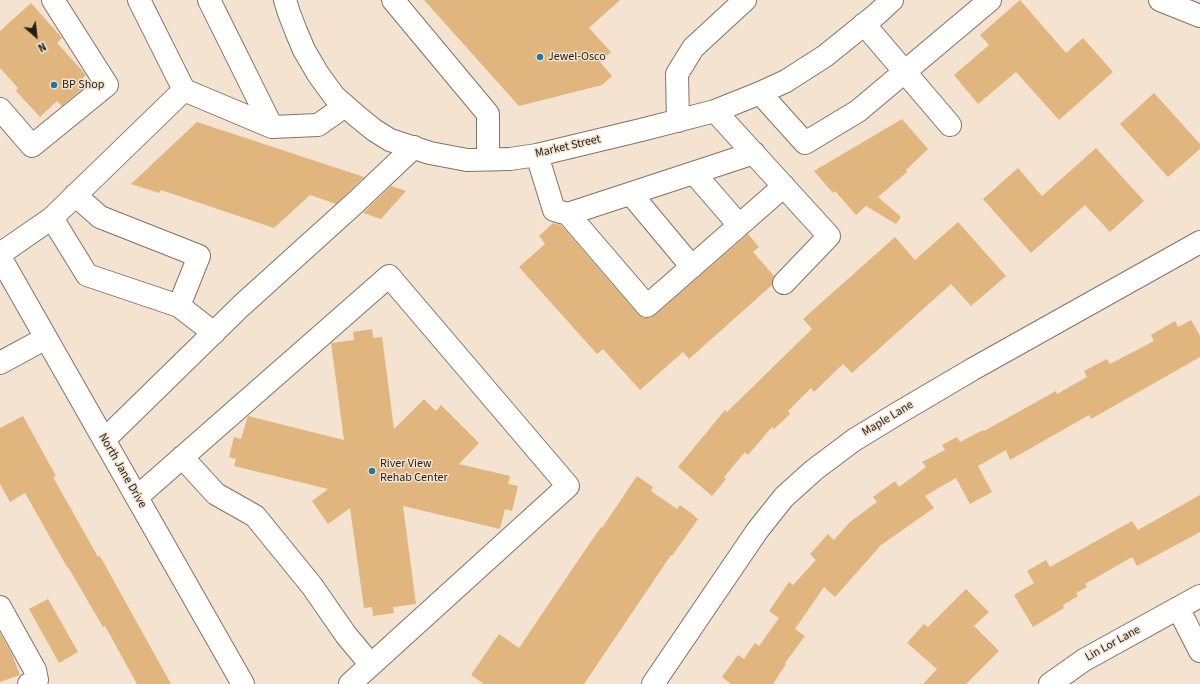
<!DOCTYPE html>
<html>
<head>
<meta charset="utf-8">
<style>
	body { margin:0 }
	#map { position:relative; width:1200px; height:684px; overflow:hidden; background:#f3e3d0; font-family:"Source Sans 3",sans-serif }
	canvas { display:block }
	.north { position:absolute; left:16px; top:16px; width:40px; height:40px; -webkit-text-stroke:3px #f3e3d0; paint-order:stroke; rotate:152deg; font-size:11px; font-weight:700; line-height:16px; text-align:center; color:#221d16 }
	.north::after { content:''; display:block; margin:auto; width:14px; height:18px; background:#221d16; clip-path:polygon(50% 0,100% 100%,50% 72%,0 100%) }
</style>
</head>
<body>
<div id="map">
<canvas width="1200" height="684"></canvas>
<div class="north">N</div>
</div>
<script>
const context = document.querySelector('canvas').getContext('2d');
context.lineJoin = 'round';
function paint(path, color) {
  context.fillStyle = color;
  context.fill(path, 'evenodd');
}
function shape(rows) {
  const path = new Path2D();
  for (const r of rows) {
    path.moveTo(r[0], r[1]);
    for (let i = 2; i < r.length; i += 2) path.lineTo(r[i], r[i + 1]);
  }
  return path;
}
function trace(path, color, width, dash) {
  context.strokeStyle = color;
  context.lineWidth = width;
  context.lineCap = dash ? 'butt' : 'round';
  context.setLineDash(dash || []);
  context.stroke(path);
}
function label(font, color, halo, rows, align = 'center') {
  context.font = font + ' "Source Sans 3",sans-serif';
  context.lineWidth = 3;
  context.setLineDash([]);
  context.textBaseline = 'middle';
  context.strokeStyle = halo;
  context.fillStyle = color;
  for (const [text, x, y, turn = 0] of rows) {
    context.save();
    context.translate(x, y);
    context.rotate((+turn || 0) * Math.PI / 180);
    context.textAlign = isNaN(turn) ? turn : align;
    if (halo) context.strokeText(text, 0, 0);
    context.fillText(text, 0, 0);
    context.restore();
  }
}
const building = shape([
	[424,0,620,0,589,28,611,52,600,62,612,76,602,85,519,106],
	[1020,0,1066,53,1083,38,1113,72,1059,120,1016,72,978,104,954,75,989,45,980,35],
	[31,3,62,38,57,43,86,75,81,80,86,86,62,106,57,101,40,117,16,91,18,88,0,68,0,31],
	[1154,93,1200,144,1200,149,1168,177,1120,124],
	[902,119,928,149,906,170,907,172,878,197,901,217,896,224,866,206,856,215,835,191,833,193,814,171],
	[197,122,364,177,336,204,310,195,274,228,161,190,159,193,131,184],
	[1096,148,1144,201,1110,232,1085,205,1031,253,983,199,1018,168,1042,196],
	[391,186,406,191,381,219,363,213],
	[958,222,1006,276,971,306,951,284,852,373,843,364,814,392,811,388,788,411,790,414,774,429,772,427,748,455,745,452,724,477,726,479,712,496,678,467,725,410,727,412,812,329,803,319,895,237,915,260],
	[553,223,561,225,638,314,643,318,650,318,655,315,748,234,759,247,753,252,774,276,772,280,772,285,689,359,683,352,640,390,603,349,597,354,519,267,545,244,539,236],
	[1191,320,1200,336,1200,357,1091,419,1089,415,1010,460,1006,450,978,466,992,492,970,504,956,478,925,496,934,508,881,545,835,597,824,587,795,629,805,636,785,663,786,664,773,684,731,684,722,677,738,655,744,659,755,643,759,646,779,618,769,611,789,582,793,585,816,560,810,554,828,534,834,540,850,522,877,502,873,497,895,481,899,487,926,467,922,462,945,450,942,445,957,437,960,442,983,430,984,431,1056,391,1057,394,1087,377,1084,371,1107,359,1110,364,1154,341,1151,335,1175,321,1178,327],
	[372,329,373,338,382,337,394,429,424,399,436,411,441,405,479,443,459,464,510,476,508,484,518,486,512,511,505,509,500,529,403,506,416,604,393,607,394,613,373,616,372,607,364,608,350,508,328,524,312,501,328,489,234,466,236,459,229,457,234,437,241,439,248,416,344,440,331,343,354,340,353,332],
	[23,416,56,476,53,477,98,557,100,556,171,684,137,684,105,626,103,627,68,567,67,567,25,493,10,502,0,484,0,428],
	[637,476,653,487,651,491,677,509,680,505,695,516,695,517,698,519,672,556,671,555,584,684,484,684,471,675,499,634,519,648,575,565,601,527,602,528],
	[1200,495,1200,532,1137,566,1132,557,1085,584,1087,587,1076,593,1078,596,1063,605,1064,608,1033,627,1014,595,1034,583,1027,571,1046,560,1050,567,1132,521,1138,530],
	[966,589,989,612,974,626,999,651,966,684,923,684,937,669,907,643,924,624,928,627],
	[48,599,78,652,59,663,29,609],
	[0,633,12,654,20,675,0,682]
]);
const minor = shape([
	[209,0,272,127],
	[285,0,289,13,296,31,304,50,318,74,334,96,358,117,374,130,390,140,430,153,467,160,510,159,537,155,641,130,715,111,760,93,786,81,825,56,877,14,892,0],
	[393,0,488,114,488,159],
	[1160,0,1200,16],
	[864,24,950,125],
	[184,90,272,127,318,125,345,106],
	[760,93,805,143,858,111,990,0],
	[0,109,32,146,107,85,53,0],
	[715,111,829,236,784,283],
	[678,121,677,74,693,48,745,0],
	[537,155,554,210,568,214,754,153],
	[694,173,739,225],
	[631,194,692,267],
	[75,195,100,217,199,256,179,306],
	[568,214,647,306,784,186],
	[52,218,87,275,179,306,214,333],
	[0,254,52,218,184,90,139,0],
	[0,257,243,684],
	[0,363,46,338],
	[104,440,241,306,356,202,414,147],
	[182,457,216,494,255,516,312,586,346,635,371,665],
	[137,497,389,276,568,486,350,684],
	[0,607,35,670,37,680,29,684],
	[1178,608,1200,651],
	[653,684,757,531,784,497,814,470,854,440,895,415,973,369,1200,242],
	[1050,684,1084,660,1200,596]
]);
const markers = [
	[540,57,4,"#2178a7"],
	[54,85,4,"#2178a7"],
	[372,471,4,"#2178a7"]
];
const poiNames = [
	["Jewel-Osco",548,57],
	["BP Shop",62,85],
	["River View",380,464],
	["Rehab Center",380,478]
];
const streetNames = [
	["Market Street",568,147,-13],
	["Maple Lane",888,419,-31],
	["North Jane Drive",122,471,60],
	["Lin Lor Lane",1113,644,-29]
];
paint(building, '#e1b67e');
trace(minor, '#827464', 24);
trace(minor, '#fff', 22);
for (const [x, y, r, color] of markers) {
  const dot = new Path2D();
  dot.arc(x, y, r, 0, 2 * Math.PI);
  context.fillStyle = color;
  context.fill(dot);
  trace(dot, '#f3e3d0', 1.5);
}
label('12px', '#221d16', '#f3e3d0', poiNames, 'left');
label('12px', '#221d16', '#f3e3d0', streetNames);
</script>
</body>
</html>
